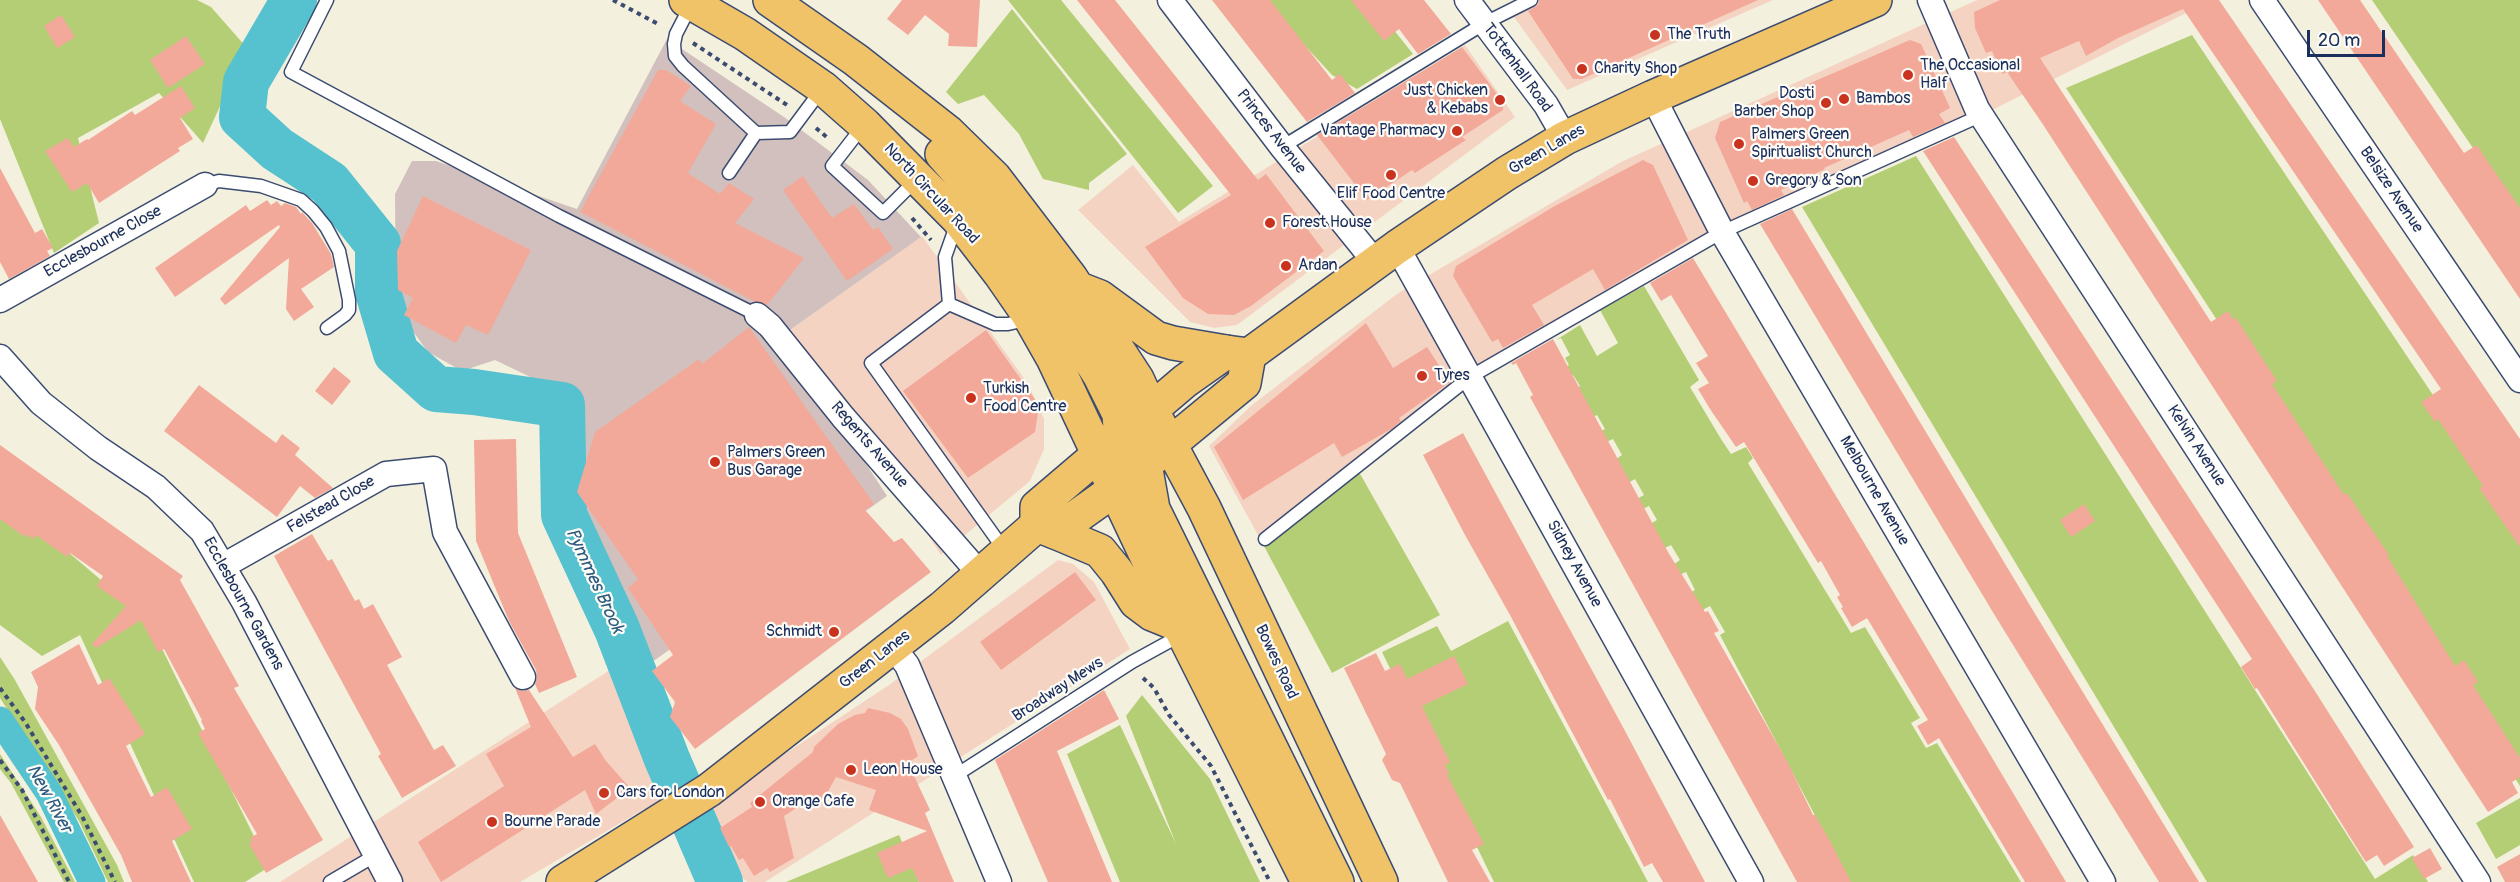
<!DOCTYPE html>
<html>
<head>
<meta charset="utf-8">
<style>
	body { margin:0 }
	#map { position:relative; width:2520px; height:882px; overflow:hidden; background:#f4f0de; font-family:Pangolin,sans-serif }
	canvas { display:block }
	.scale { position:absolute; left:2307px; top:30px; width:78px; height:27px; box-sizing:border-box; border:3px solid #1b2f5e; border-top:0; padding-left:8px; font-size:18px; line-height:21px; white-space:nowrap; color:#1b2f5e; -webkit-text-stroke:4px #fdfcf7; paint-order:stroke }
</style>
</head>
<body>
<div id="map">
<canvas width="2520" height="882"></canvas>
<div class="scale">20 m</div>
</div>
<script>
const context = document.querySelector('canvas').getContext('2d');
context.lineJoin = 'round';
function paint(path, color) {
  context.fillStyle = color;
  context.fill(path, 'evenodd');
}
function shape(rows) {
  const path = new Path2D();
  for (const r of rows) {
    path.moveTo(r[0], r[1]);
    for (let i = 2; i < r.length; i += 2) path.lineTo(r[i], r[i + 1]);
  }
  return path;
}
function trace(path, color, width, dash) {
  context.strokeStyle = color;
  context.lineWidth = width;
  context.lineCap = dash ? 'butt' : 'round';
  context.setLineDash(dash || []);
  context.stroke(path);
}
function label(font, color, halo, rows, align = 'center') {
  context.font = font + ' Pangolin,sans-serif';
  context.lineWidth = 4.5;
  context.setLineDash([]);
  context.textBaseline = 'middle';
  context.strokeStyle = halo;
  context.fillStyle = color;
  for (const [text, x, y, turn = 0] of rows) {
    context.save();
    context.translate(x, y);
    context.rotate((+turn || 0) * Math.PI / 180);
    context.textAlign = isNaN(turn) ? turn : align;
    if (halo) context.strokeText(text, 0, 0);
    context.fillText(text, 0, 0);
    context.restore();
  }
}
const built = shape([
	[1544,0,1773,0,1567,90,1514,17],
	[1977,0,2212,0,1982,115,1722,232,1470,377,1359,472,1258,535,1209,446,1252,405,1397,294,1621,162],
	[1465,45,1515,117,1237,325,1214,328,1190,322,1078,210,1133,165,1179,222],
	[922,236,1028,384,1044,419,1044,449,1030,481,941,555,874,451,790,330],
	[1058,560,1073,564,1094,582,1130,649,765,882,748,882,644,809,520,882,280,882,613,668,660,778,697,812,889,685]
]);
const industrial = shape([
	[667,39,784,117,868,180,921,237,790,330,857,450,887,496,645,667,571,495,578,400,495,360,462,371,428,352,396,308,395,194,412,161,436,161,577,209]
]);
const green = shape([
	[0,0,197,0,211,7,247,48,203,143,159,93,78,138,99,223,54,253,0,119],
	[1008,0,1061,0,1213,186,1178,213],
	[1263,0,1370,0,1413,54,1357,89,1332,75],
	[2372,0,2520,0,2520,217],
	[1012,9,1127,154,1089,183,1089,190,1043,179,1019,134,984,95,958,104,946,92],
	[2192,35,2520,525,2520,786,2066,88],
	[1916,156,2375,879,2413,855,2428,882,2207,882,1802,207],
	[1644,286,1699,380,1690,387,1721,439,1731,454,1746,447,1753,458,1748,463,1851,633,1865,627,1920,718,1911,723,1926,748,1937,743,2021,882,1850,882,1720,635,1725,632,1710,606,1697,613,1686,595,1695,590,1686,572,1675,577,1669,568,1680,560,1671,545,1661,550,1647,526,1657,520,1649,506,1639,511,1633,501,1644,495,1635,479,1626,484,1613,461,1622,455,1613,439,1602,444,1596,434,1605,429,1597,415,1587,420,1572,391,1580,386,1573,375,1565,379,1560,370,1569,365,1565,358,1570,355,1561,338,1556,340,1580,325,1597,356,1618,343,1600,310],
	[1359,472,1440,615,1332,673,1258,535],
	[0,494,148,620,269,867,245,882,194,882,80,635,42,656,0,625],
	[1508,621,1648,882,1494,882,1382,652,1437,626,1451,651],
	[0,657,15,680,117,865,124,882,108,882,79,821,0,698],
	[1142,695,1210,779,1260,882,1120,882,1067,754,1120,725,1176,844,1126,716],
	[0,754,41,817,75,882,64,882,11,783,0,769],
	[2520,798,2520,845,2496,859,2476,823],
	[899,835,919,882,786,882]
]);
const canal = shape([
	[0,720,49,793,92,882]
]);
const river = shape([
	[294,0,246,82,242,117,277,149,329,183,378,244,378,292,396,353,436,389,474,392,562,405,564,515,617,629,667,759,720,882]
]);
const building = shape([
	[902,0,980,0,977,47,948,46,949,34,925,15,908,35,887,19],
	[1077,0,1115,0,1258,180,1266,174,1324,251,1251,306,1234,315,1208,314,1183,298,1145,247,1231,195],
	[1212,0,1270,0,1332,80,1340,74,1355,93,1307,122],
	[1351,0,1424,0,1451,34,1418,54,1399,29,1384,41],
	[1539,0,1758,0,1582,79,1573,79,1528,11,1538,5],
	[2000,0,2219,0,2520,439,2520,547,2479,488,2483,486,2438,419,2435,422,2421,402,2441,389,2183,9,2118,38,2086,56,2079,41,2040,58,2211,322,2228,311,2233,319,2236,318,2277,381,2272,384,2344,495,2347,493,2389,555,2387,556,2455,666,2464,660,2478,682,2473,685,2520,758,2520,777,2512,782,2518,793,2488,812,2042,123,2007,72,2002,74,1992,51,1986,53,1975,28,1974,12],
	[2318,0,2360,0,2464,153,2477,145,2488,162,2520,208,2520,299],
	[61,15,75,37,57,48,44,26],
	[186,36,205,64,168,88,150,60],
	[1910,40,1921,44,1950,108,1939,114,1945,123,1913,137,1909,130,1824,168,1825,169,1781,190,1784,195,1752,210,1747,201,1744,203,1715,138,1720,122],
	[1462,47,1503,102,1503,110,1462,137,1466,140,1415,173,1412,170,1367,200,1317,135],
	[658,70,666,70,691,86,680,101,716,124,688,173,720,194,729,183,754,199,735,223,804,258,767,305,754,301,580,212],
	[181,86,195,108,180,118,193,139,178,148,180,151,99,203,87,183,72,192,45,151,68,138,74,147,87,139,88,140,132,111,135,115],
	[1954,137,2311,685,2414,847,2384,866,2377,855,2366,862,2360,853,2257,688,2255,689,2241,667,2252,659,1923,151],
	[1643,160,1653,165,1688,240,1605,290,1593,269,1532,305,1544,325,1503,348,1498,339,1492,342,1453,276,1456,266,1553,207],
	[0,168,35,233,42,229,53,248,47,251,50,256,9,279,0,262],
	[803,176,832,218,854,204,873,230,878,227,893,249,847,281,783,190],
	[423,196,531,250,488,335,466,325,456,343,404,315,413,298,398,290,397,251],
	[267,200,271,205,277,201,281,206,285,203,296,207,301,214,302,212,312,223,331,254,334,267,301,289,314,307,294,321,286,309,289,258,225,305,220,299,280,227,279,225,175,297,155,268,246,205,250,211],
	[1792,209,2037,617,2199,882,2159,882,1994,614,1760,224],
	[1693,258,1872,556,2066,882,2025,882,1939,738,1928,745,1917,726,1928,720,1867,618,1852,627,1841,608,1843,607,1837,597,1840,595,1821,561,1818,563,1744,442,1736,447,1710,409,1698,389,1709,383,1696,363,1708,356,1671,295,1661,301,1650,283],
	[1366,323,1393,368,1427,347,1450,382,1399,418,1401,421,1393,428,1342,457,1334,443,1243,500,1214,447],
	[749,327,874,504,865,510,894,542,902,538,931,572,695,749,670,717,675,702,652,671,673,655,628,588,638,579,577,492,595,432,699,359,702,364],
	[986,330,1039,405,1035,432,968,478,903,391],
	[1553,339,1668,552,1705,612,1708,611,1719,631,1714,633,1787,761,1813,815,1815,815,1830,841,1851,882,1797,882,1674,659,1530,397,1533,395,1516,363,1513,365,1511,363],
	[334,367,351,381,332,405,315,391],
	[199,385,276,443,282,434,300,448,295,455,333,488,315,498,300,486,277,517,164,431],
	[1463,433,1624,729,1705,882,1663,882,1652,863,1644,867,1610,799,1608,800,1510,615,1465,535,1423,455],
	[516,439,518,533,577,677,539,693,535,684,537,677,536,670,509,621,476,541,474,440],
	[0,445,183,576,180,580,239,686,234,688,323,840,266,873,249,844,252,842,250,838,257,834,198,733,205,729,201,721,202,720,164,649,158,652,141,620,96,648,92,644,126,606,97,586,103,576,70,553,67,557,36,535,33,539,26,534,25,537,0,519],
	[2084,504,2095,521,2071,537,2060,520],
	[312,534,328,561,332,559,355,601,359,599,364,609,373,604,402,657,387,665,434,750,443,745,456,766,402,798,378,756,381,754,274,556],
	[1075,572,1096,600,1001,670,980,642],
	[79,644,98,685,109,678,145,734,126,746,151,797,167,787,192,829,172,841,191,882,132,882,121,855,59,745,35,709,38,687,31,672],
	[1376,653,1385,671,1400,664,1407,679,1454,656,1468,684,1422,706,1450,762,1445,765,1449,773,1447,775,1484,844,1472,850,1490,882,1448,882,1400,783,1392,780,1382,760,1386,754,1344,668],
	[515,688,522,691,529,690,573,757,595,744,606,761,630,788,596,814,585,790,441,882,418,842,504,786,486,754,531,727],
	[1104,690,1119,719,1057,751,1112,882,1048,882,995,760],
	[868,708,890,713,901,719,908,729,918,756,908,763,930,810,925,813,954,882,919,882,912,868,888,878,877,853,927,831,869,810,876,790,836,777,821,804,812,798,784,816,794,858,770,872,767,868,754,876,743,858,739,860,731,846,729,847,720,828,752,807,750,803,813,752,814,747,838,724,855,715,865,713],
	[0,815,38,882,0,882],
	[2430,848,2442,869,2424,879,2412,858],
	[2520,854,2520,882,2505,882,2497,867]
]);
const path = shape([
	[613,0,660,25],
	[693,43,787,105],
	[816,128,829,139],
	[912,218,931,240],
	[1143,678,1154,688,1169,715,1211,766,1270,882],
	[0,688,25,722,82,816,115,882],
	[0,760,22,790,69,882]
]);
const service = shape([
	[327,0,291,72,559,216,757,315],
	[691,5,676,34,674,44,675,56,683,66,756,133],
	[863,126,832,166,883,213,918,178],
	[1282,147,1485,23,1531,0],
	[729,173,756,133,790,132,822,89],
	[205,185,219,181,261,186,301,200,313,211,326,227,339,251,349,300,349,310,345,315,327,328],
	[949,304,871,363,1005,551],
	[949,304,995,324,1008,324,1030,319],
	[949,304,945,257,957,223],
	[1265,539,1470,377,1722,232,1982,115],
	[953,777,1132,662,1183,634],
	[330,882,376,855]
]);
const minor = shape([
	[1170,0,1282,147,1375,262],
	[1467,0,1546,105,1565,138],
	[1930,0,1977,109,2478,882],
	[2262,0,2520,380],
	[1653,97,1722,232,2103,882],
	[1397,247,1751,882],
	[0,300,205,185],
	[757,315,770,326,843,417,981,575],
	[0,357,41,403,98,448,156,487,202,531,244,602,390,882],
	[223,566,386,474,434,469,445,532,523,677],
	[892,646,907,665,999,882]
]);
const primary = shape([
	[1037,525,1055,532,1114,490,1244,383,1249,355],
	[563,882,709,790,942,608,1037,525,1037,507,1185,381,1226,352,1249,355,1397,247,1507,173,1565,138,1653,97,1875,0]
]);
const trunk = shape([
	[686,0,745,34,823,88,865,125,958,219,1001,275,1028,314,1053,358,1179,625,1308,882],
	[770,0,856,60,949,133,994,177,1071,278,1137,379,1151,409,1204,508,1381,882],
	[942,154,987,205,1026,260,1100,376,1119,414,1120,428,1114,488],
	[1082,290,1100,297,1156,338,1173,343,1226,352],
	[1151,409,1145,464,1153,509,1337,882],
	[1055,532,1100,551,1117,572,1136,602,1152,614,1179,625]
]);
const markers = [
	[1655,35,6,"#c8321e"],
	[1582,69,6,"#c8321e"],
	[1908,75,6,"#c8321e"],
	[1844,99,6,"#c8321e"],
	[1500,100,6,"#c8321e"],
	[1826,103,6,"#c8321e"],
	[1457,131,6,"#c8321e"],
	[1739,144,6,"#c8321e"],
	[1391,175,6,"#c8321e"],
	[1753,181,6,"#c8321e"],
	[1270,223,6,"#c8321e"],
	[1286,266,6,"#c8321e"],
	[1422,376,6,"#c8321e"],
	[971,398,6,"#c8321e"],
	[715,462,6,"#c8321e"],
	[834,632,6,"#c8321e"],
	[851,770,6,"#c8321e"],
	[604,793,6,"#c8321e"],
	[760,802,6,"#c8321e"],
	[492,822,6,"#c8321e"]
];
const poiNames = [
	["The Truth",1667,35],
	["The Occasional",1920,66],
	["Half",1920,84],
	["Charity Shop",1594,69],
	["Just Chicken",1488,91,"right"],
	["& Kebabs",1488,109,"right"],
	["Dosti",1814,94,"right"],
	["Barber Shop",1814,112,"right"],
	["Bambos",1856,99],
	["Vantage Pharmacy",1445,131,"right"],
	["Palmers Green",1751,135],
	["Spiritualist Church",1751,153],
	["Gregory & Son",1765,181],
	["Elif Food Centre",1391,194,"center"],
	["Forest House",1282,223],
	["Ardan",1298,266],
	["Tyres",1434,376],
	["Turkish",983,389],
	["Food Centre",983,407],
	["Palmers Green",727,453],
	["Bus Garage",727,471],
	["Schmidt",822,632,"right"],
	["Leon House",863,770],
	["Cars for London",616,793],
	["Orange Cafe",772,802],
	["Bourne Parade",504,822]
];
const streetNames = [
	["Tottenhall Road",1517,68,54],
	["Princes Avenue",1271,132,52],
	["Green Lanes",1547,150,-30],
	["Belsize Avenue",2391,190,56],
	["North Circular Road",931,194,47],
	["Ecclesbourne Close",103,242,-29],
	["Regents Avenue",869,445,49],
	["Kelvin Avenue",2196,446,57],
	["Melbourne Avenue",1874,491,60],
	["Felstead Close",331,505,-30],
	["Sidney Avenue",1574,564,61],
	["Ecclesbourne Gardens",243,604,61],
	["Green Lanes",875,660,-38],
	["Bowes Road",1276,662,65],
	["Broadway Mews",1058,690,-33]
];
const waterNames = [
	["Pymmes Brook",594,581,65],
	["New River",49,799,61]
];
paint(built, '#f5d3c2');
paint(industrial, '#d1c0bd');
paint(green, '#b3ce74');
trace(canal, '#56c2cf', 27);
trace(river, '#56c2cf', 46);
paint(building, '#f3a999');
trace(service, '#3c4c71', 15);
trace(minor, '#3c4c71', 27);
trace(primary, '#3c4c71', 36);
trace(trunk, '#3c4c71', 36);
trace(path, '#3c4c71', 4, [4.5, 4.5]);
trace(service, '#fff', 12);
trace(minor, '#fff', 24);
trace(primary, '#f1c369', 33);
trace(trunk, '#f1c369', 33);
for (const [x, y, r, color] of markers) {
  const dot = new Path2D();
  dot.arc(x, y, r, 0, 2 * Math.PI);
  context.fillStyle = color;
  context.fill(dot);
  trace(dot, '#fdfcf7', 2);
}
label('16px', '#1b2f5e', '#fdfcf7', poiNames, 'left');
label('16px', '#1b2f5e', '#fdfcf7', streetNames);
label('italic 18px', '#2d5b80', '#fdfcf7', waterNames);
</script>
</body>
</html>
